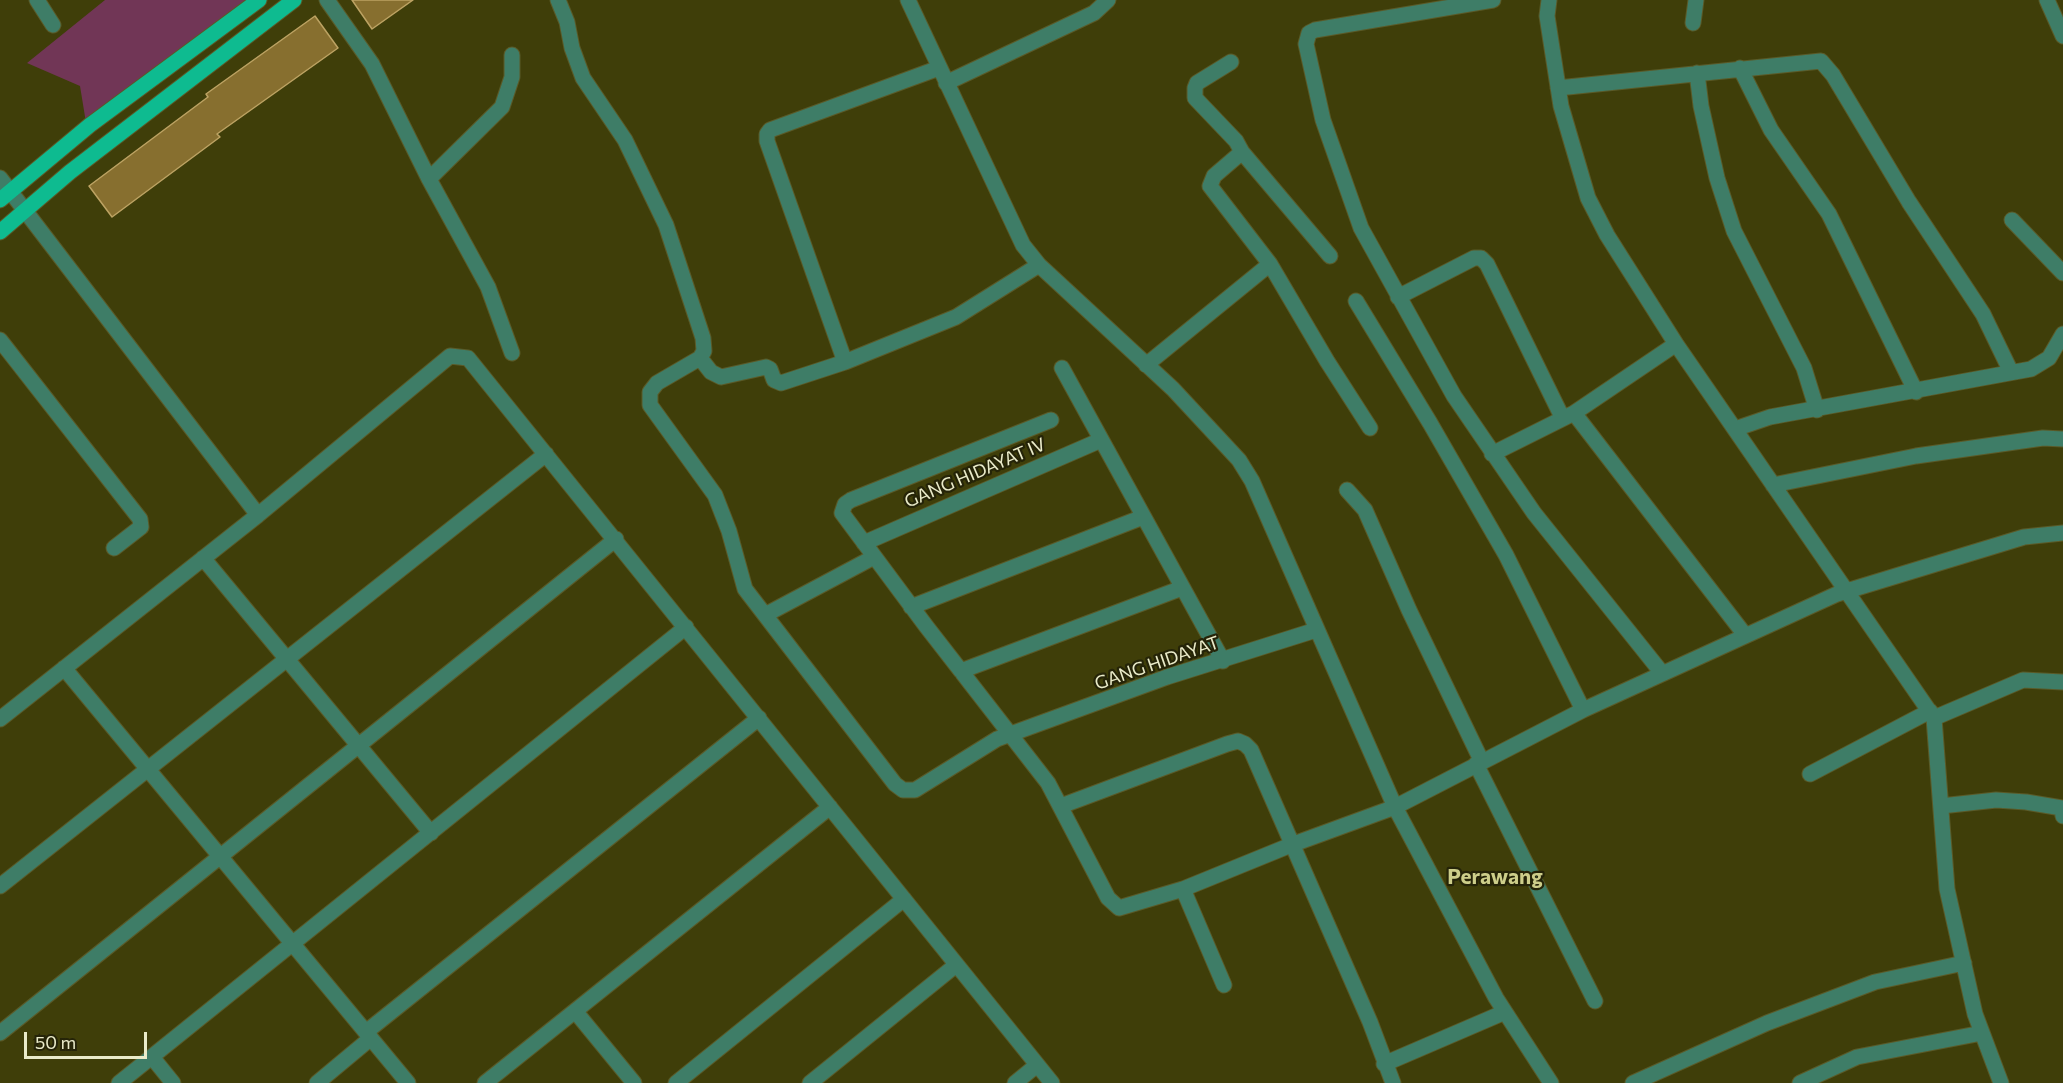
<!DOCTYPE html>
<html>
<head>
<meta charset="utf-8">
<style>
	body { margin:0 }
	#map { position:relative; width:2063px; height:1083px; overflow:hidden; background:#3f3e09; font-family:Commissioner,sans-serif }
	canvas { display:block }
	.scale { position:absolute; left:24px; top:1032px; width:123px; height:27px; box-sizing:border-box; border:3px solid #eaebc9; border-top:0; padding-left:8px; font-size:18px; line-height:21px; white-space:nowrap; color:#eaebc9; -webkit-text-stroke:4px #252408; paint-order:stroke }
</style>
</head>
<body>
<div id="map">
<canvas width="2063" height="1083"></canvas>
<div class="scale">50 m</div>
</div>
<script>
const context = document.querySelector('canvas').getContext('2d');
context.lineJoin = 'round';
function paint(path, color) {
  context.fillStyle = color;
  context.fill(path, 'evenodd');
}
function shape(rows) {
  const path = new Path2D();
  for (const r of rows) {
    path.moveTo(r[0], r[1]);
    for (let i = 2; i < r.length; i += 2) path.lineTo(r[i], r[i + 1]);
  }
  return path;
}
function trace(path, color, width, dash) {
  context.strokeStyle = color;
  context.lineWidth = width;
  context.lineCap = dash ? 'butt' : 'round';
  context.setLineDash(dash || []);
  context.stroke(path);
}
function label(font, color, halo, rows, align = 'center') {
  context.font = font + ' Commissioner,sans-serif';
  context.lineWidth = 4.5;
  context.setLineDash([]);
  context.textBaseline = 'middle';
  context.strokeStyle = halo;
  context.fillStyle = color;
  for (const [text, x, y, turn = 0] of rows) {
    context.save();
    context.translate(x, y);
    context.rotate((+turn || 0) * Math.PI / 180);
    context.textAlign = isNaN(turn) ? turn : align;
    if (halo) context.strokeText(text, 0, 0);
    context.fillText(text, 0, 0);
    context.restore();
  }
}
const green = shape([
	[105,0,265,0,88,135,80,86,27,63]
]);
const building = shape([
	[352,0,413,0,372,29,352,0],
	[315,16,338,48,217,134,220,137,112,217,89,186,208,97,206,94,315,16]
]);
const minor = shape([
	[37,0,53,25],
	[327,0,372,64,429,179,488,287,512,353],
	[558,0,567,22,572,48,583,78,625,140,666,225,703,338,704,351,700,358,657,383,650,392,650,405,715,495,729,531,745,589,895,784,903,790,915,790,997,739,1167,677,1316,630],
	[908,0,1023,245,1039,265,1173,389,1239,460,1252,481,1395,807,1496,998,1551,1083],
	[1493,0,1315,30,1309,33,1306,44,1323,120,1361,228,1454,396,1534,513,1662,673],
	[1549,0,1547,16,1561,106,1588,198,1607,235,1676,344,1934,718,1947,889,1975,1014,2001,1083],
	[2047,0,2063,36],
	[1693,23,1696,0],
	[939,68,770,130,767,134,767,141,845,362,956,317,1039,265],
	[1740,68,1771,130,1829,214,1916,392],
	[1697,73,1701,106,1717,178,1734,231,1804,368,1817,410],
	[946,83,1094,13,1108,0],
	[1558,88,1821,61,1833,75,1909,202,1983,314,2011,372],
	[1242,152,1330,256],
	[0,178,258,515,450,356,468,358,1052,1083],
	[429,179,502,107,512,77,512,55],
	[2012,220,2063,273],
	[1270,264,1327,361,1370,428],
	[1398,297,1474,258,1481,258,1487,264,1562,417],
	[1356,301,1430,423,1506,555,1583,710],
	[0,340,140,519,141,527,114,548],
	[700,358,711,372,721,377,766,367,770,369,774,380,781,383,845,362],
	[1146,365,1270,264,1210,186,1214,176,1242,152,1236,141,1195,98,1195,88,1197,83,1231,62],
	[1062,368,1223,661],
	[1574,413,1745,635],
	[1051,420,851,500,845,504,842,513,926,626,1048,783,1108,898,1119,908,1183,889,1291,845,1395,807,1583,710,1837,594,2024,537,2063,533],
	[1735,429,1770,417,2031,369,2049,358,2063,334],
	[1492,454,1574,413,1676,344],
	[1773,485,1916,456,2043,438,2063,439],
	[1347,490,1365,510,1409,610,1482,762],
	[864,543,1101,440],
	[203,558,431,833],
	[911,607,1143,517],
	[765,615,874,557],
	[64,668,408,1083],
	[961,671,1182,588],
	[1934,718,2023,680,2063,682],
	[0,719,258,515],
	[1476,764,1595,1001],
	[1810,774,1930,711],
	[1061,806,1227,744,1238,741,1245,744,1251,750,1370,1022,1393,1083],
	[1941,806,1996,800,2026,802,2062,808,2063,816],
	[0,886,546,454],
	[1183,889,1224,985],
	[575,1011,634,1083],
	[366,1032,759,718],
	[0,1033,616,539],
	[152,1057,173,1083],
	[1384,1064,1505,1012],
	[119,1083,686,627],
	[317,1083,371,1038],
	[485,1083,830,807],
	[676,1083,904,899],
	[810,1083,956,965],
	[1015,1083,1037,1065],
	[1633,1083,1767,1023,1875,982,1964,963],
	[1800,1083,1857,1057,1982,1033]
]);
const major = shape([
	[0,200,90,125,259,0],
	[0,232,70,172,294,0]
]);
const streetNames = [
	["GANG HIDAYAT IV",975,473,-23],
	["GANG HIDAYAT",1157,663,-19]
];
const quarterNames = [
	["Perawang",1495,877]
];
paint(green, '#713656');
paint(building, '#876f2f');
trace(building, '#bda363', 1.5);
trace(minor, '#5a5a28', 17);
trace(major, '#5a5a28', 17);
trace(minor, '#3e7d67', 15);
trace(major, '#0ebb90', 15);
label('18px', '#eaebc9', '#252408', streetNames);
label('bold 21px', '#cdce8a', '#252408', quarterNames);
</script>
</body>
</html>
